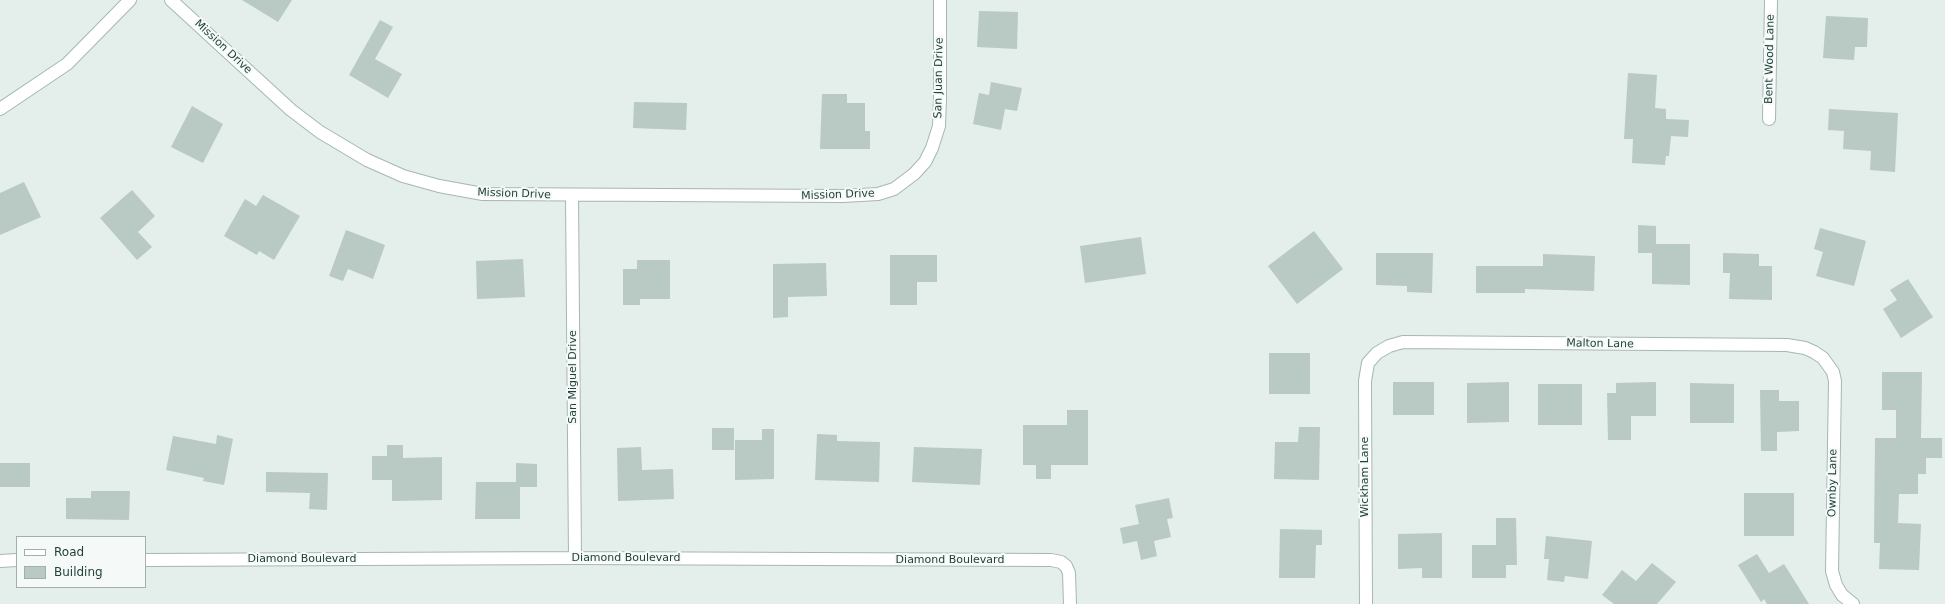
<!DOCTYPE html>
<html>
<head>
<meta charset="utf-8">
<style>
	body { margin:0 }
	#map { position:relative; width:1945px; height:604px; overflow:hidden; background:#e4eeeb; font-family:"DejaVu Sans",sans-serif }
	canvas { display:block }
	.legend { position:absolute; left:16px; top:536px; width:130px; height:52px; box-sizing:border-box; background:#f5faf8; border:1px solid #a1b0ad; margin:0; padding:5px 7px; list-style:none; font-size:12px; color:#22413c }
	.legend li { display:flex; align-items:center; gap:8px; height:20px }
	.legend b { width:20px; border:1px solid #a1b0ad }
</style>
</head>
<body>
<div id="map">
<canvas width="1945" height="604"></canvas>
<ul class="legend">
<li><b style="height:5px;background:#fff"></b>Road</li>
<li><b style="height:11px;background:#b9c9c4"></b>Building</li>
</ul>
</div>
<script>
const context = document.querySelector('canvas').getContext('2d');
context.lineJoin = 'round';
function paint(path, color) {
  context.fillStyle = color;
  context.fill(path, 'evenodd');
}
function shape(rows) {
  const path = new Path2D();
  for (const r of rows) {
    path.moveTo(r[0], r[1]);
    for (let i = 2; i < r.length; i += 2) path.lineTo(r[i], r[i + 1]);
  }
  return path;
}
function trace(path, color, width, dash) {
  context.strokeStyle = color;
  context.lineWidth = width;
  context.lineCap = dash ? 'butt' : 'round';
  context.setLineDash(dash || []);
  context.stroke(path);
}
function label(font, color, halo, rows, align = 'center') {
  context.font = font + ' "DejaVu Sans",sans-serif';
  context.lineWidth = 4;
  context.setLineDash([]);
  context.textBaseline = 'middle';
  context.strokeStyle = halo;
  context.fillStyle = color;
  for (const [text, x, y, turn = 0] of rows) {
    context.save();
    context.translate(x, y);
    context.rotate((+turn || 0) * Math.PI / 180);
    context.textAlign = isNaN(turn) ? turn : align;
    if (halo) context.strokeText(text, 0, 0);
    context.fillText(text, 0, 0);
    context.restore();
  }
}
const building = shape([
	[242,0,292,0,278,22],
	[979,11,1018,12,1017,49,977,47],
	[1826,16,1868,18,1867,47,1855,47,1854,60,1823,58],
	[380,20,393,27,375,59,402,74,388,98,349,75],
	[1628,73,1657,75,1655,108,1666,109,1666,119,1689,120,1688,137,1671,136,1669,156,1666,156,1665,165,1632,163,1633,139,1624,139],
	[991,82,1022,88,1017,111,1005,109,1001,130,973,124,979,93,989,95],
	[822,94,847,94,847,103,865,103,865,131,870,131,870,149,820,149],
	[634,102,687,103,686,130,633,128],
	[192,106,223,124,203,163,171,147],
	[1829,109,1898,113,1895,172,1870,170,1871,151,1843,149,1844,131,1828,130],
	[24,182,41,217,0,235,0,193],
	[132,190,155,216,138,232,152,247,137,260,100,218],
	[263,195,300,216,274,260,259,251,257,255,224,236,245,199,256,206],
	[1638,225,1656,226,1656,244,1690,244,1690,285,1652,284,1652,253,1638,253],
	[1820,228,1866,241,1854,286,1816,276,1823,252,1814,249],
	[346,230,385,245,373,279,348,269,343,281,329,276],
	[1314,231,1343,269,1297,304,1268,266],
	[1141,237,1146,274,1085,283,1080,246],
	[1376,253,1433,253,1432,293,1407,292,1407,286,1376,285],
	[1723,253,1759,254,1759,266,1772,266,1772,300,1729,299,1730,273,1723,273],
	[1543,254,1595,256,1594,291,1525,289,1525,293,1476,293,1476,266,1543,266],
	[890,255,937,255,937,282,917,282,917,305,890,305],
	[523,259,525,297,477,299,476,261],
	[637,260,670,260,670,299,640,299,640,305,623,305,623,269,637,269],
	[826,263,827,296,788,297,788,317,773,318,773,264],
	[1908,279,1933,317,1901,338,1883,309,1897,300,1890,290],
	[1269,353,1310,353,1310,394,1269,394],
	[1882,372,1922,372,1921,438,1942,438,1942,458,1926,458,1926,474,1918,474,1918,494,1899,494,1898,523,1921,524,1919,570,1879,569,1880,543,1874,543,1875,438,1896,438,1896,410,1882,410],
	[1393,382,1434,382,1434,415,1393,415],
	[1509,382,1509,422,1467,423,1467,383],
	[1656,382,1656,416,1631,416,1631,440,1608,440,1607,393,1616,393,1616,383],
	[1690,383,1734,384,1734,423,1690,423],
	[1538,384,1582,384,1582,425,1538,425],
	[1760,390,1779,390,1779,401,1799,401,1799,431,1777,432,1777,451,1761,451],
	[1067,410,1088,410,1088,465,1051,465,1051,479,1036,479,1036,465,1023,465,1023,425,1067,425],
	[1299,427,1320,427,1319,480,1274,479,1275,442,1298,442],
	[712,428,734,428,734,450,712,450],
	[762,429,774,429,774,479,735,480,735,440,762,440],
	[817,434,837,435,837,441,880,442,879,482,815,480],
	[217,435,233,439,224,485,203,481,204,478,166,470,173,436,216,444],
	[387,445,403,445,403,458,442,457,442,500,392,501,392,480,372,480,372,456,387,456],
	[641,447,642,470,673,469,674,499,618,501,617,448],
	[914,447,982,449,980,485,912,482],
	[0,463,30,463,30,487,0,487],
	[516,463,537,464,537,487,520,487,520,519,475,519,476,482,516,482],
	[266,472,328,473,327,510,309,509,310,493,266,492],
	[91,491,130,491,129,520,66,519,66,498,91,498],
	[1744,493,1794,493,1794,536,1744,536],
	[1169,498,1173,518,1167,519,1171,537,1154,541,1157,556,1141,560,1137,541,1123,544,1120,528,1139,524,1135,505],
	[1496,518,1516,518,1517,565,1506,565,1506,578,1472,578,1472,545,1496,545],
	[1280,529,1322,530,1322,545,1316,545,1315,578,1279,578],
	[1442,533,1442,578,1422,578,1422,568,1398,569,1398,534],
	[1546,536,1592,541,1588,579,1565,576,1564,582,1547,580,1549,559,1544,559],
	[1757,554,1769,573,1784,564,1809,604,1767,604,1764,599,1761,602,1738,565],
	[1652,563,1676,582,1657,604,1614,604,1602,595,1622,570,1636,581]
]);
const minor = shape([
	[171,0,291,110,320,132,367,160,403,176,439,186,483,194,843,196,878,194,894,189,914,174,925,162,932,148,939,126,940,99,940,0],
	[0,109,67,64,130,0],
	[1769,119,1771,0],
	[572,196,575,558],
	[145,560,575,558,1051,560,1061,562,1066,566,1069,573,1070,604],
	[0,561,17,560],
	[1366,604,1365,381,1368,363,1377,353,1389,346,1403,342,1787,345,1805,348,1814,352,1823,358,1833,372,1835,381,1832,571,1836,585,1842,595,1853,604]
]);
const streetNames = [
	["Mission Drive",223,47,43],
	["Bent Wood Lane",1770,59,-89],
	["San Juan Drive",939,78,-89],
	["Mission Drive",514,194,2],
	["Mission Drive",838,195,-2],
	["Malton Lane",1600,344,1],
	["San Miguel Drive",573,377,-90],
	["Wickham Lane",1365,477,-90],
	["Ownby Lane",1833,483,-89],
	["Diamond Boulevard",626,558],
	["Diamond Boulevard",302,559],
	["Diamond Boulevard",950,560]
];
paint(building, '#b9c9c4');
trace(minor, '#a6b7b3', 14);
trace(minor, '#fff', 12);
label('11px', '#22413c', '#f5faf8', streetNames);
</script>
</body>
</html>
